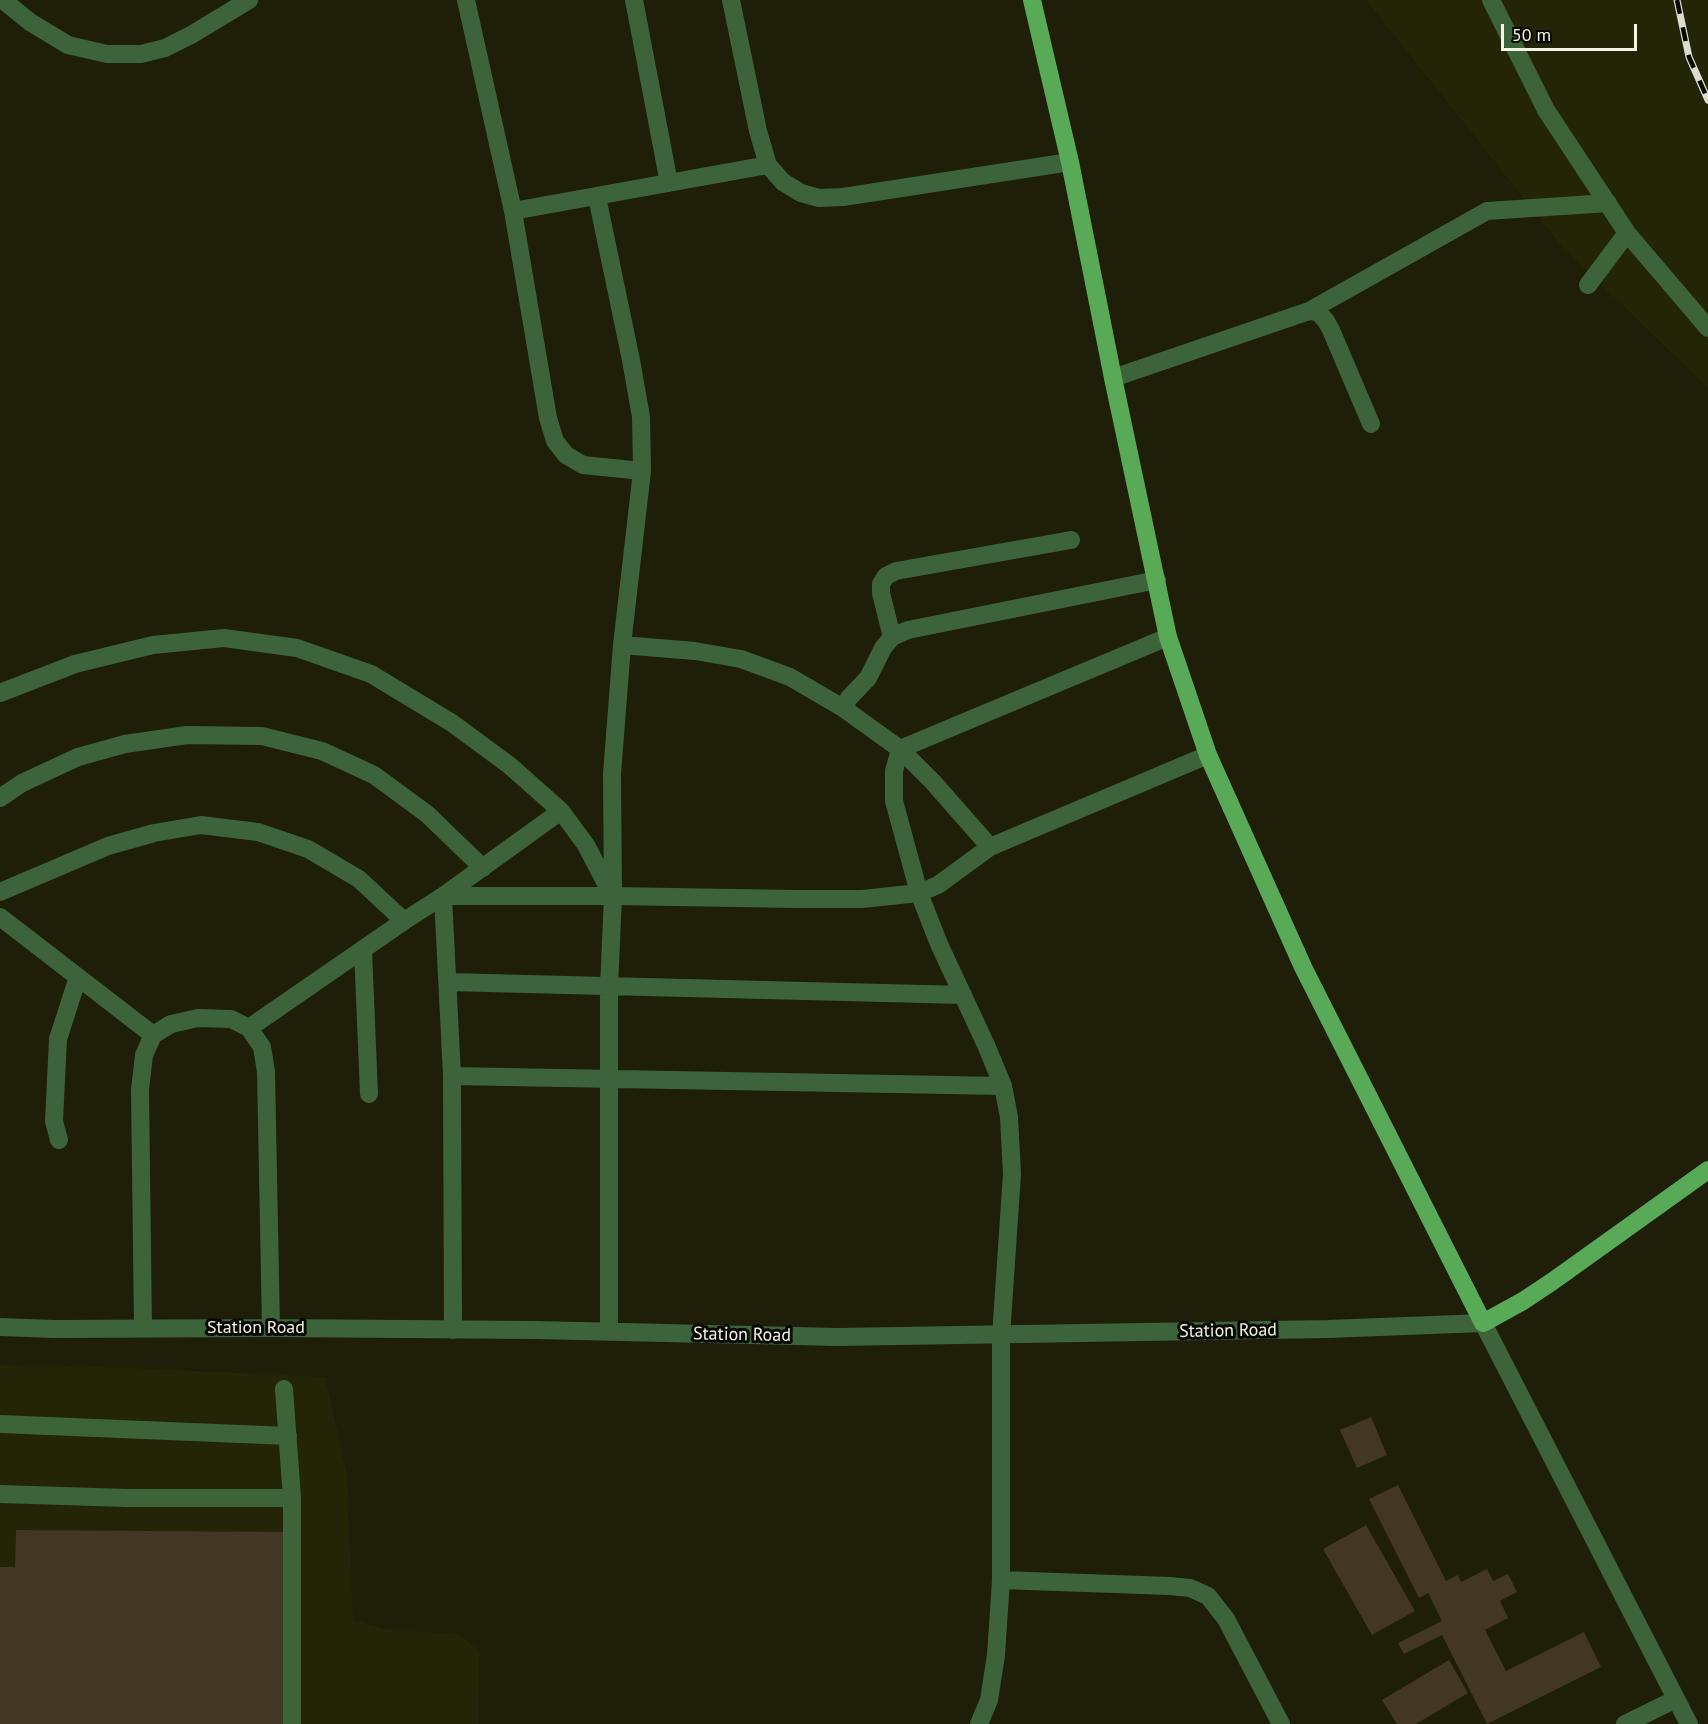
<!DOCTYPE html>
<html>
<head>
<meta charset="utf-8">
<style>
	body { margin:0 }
	#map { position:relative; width:1708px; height:1724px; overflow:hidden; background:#1e1e09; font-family:"PT Sans",sans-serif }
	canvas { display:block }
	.scale { position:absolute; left:1501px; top:24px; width:136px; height:27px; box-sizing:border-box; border:3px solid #f4f5e7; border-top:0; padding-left:8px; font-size:18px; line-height:21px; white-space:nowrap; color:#f4f5e7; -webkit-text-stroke:4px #080802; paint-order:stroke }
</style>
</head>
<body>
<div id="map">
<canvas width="1708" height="1724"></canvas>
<div class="scale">50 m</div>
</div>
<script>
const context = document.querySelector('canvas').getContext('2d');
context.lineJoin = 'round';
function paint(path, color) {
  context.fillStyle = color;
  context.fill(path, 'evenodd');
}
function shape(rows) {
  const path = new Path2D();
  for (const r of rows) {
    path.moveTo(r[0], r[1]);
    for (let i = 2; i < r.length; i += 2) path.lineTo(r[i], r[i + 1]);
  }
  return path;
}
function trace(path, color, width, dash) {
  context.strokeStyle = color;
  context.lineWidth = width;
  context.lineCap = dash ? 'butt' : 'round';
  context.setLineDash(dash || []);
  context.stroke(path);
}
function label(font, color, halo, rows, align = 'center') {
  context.font = font + ' "PT Sans",sans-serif';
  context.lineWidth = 6;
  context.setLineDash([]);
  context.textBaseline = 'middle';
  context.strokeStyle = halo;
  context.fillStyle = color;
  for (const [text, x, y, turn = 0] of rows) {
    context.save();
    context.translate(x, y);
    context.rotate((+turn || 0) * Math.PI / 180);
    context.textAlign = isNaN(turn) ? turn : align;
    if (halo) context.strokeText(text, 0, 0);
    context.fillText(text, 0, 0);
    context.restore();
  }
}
const built = shape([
	[1366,0,1708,0,1708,388,1564,249],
	[0,1365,135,1368,325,1377,347,1474,353,1620,385,1629,459,1634,479,1651,478,1724,0,1724]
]);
const building = shape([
	[1371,1417,1387,1455,1357,1468,1340,1430],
	[1398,1485,1446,1581,1458,1575,1461,1582,1487,1569,1493,1581,1508,1574,1517,1592,1500,1601,1508,1618,1485,1630,1506,1671,1584,1632,1601,1667,1487,1724,1442,1635,1404,1654,1398,1643,1442,1621,1428,1593,1419,1598,1369,1499],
	[1366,1525,1415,1611,1372,1635,1323,1549],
	[16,1530,289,1532,287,1724,0,1724,0,1567,15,1567],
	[1449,1660,1468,1693,1416,1724,1397,1724,1382,1700]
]);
const minor = shape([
	[3,0,30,22,68,45,107,54,141,54,165,48,191,35,249,0],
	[466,0,513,211,548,418,555,441,566,455,583,465,642,471],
	[634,0,669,183],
	[731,0,758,131,768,165,783,182,801,193,819,198,843,197,1070,162],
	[1491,0,1546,110,1627,233,1708,328],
	[597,197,631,360,641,417,642,471,622,645,612,774,613,896,609,987,609,1332],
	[513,211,768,165],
	[1588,285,1627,233],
	[1309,311,1487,211,1608,203],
	[1113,378,1309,311,1318,312,1326,321,1331,330,1371,424],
	[892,637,881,593,881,584,886,576,896,571,1071,540],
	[622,645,695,651,741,659,790,677,843,708,900,749,933,782,990,847],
	[0,693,75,664,153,645,224,638,297,648,371,674,452,723,509,765,561,811,586,845,611,893],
	[843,708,849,698,868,678,883,648,892,637,908,630,1157,580],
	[0,798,22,783,78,757,125,744,187,735,262,736,322,751,374,775,427,814,483,868],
	[0,892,108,846,154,833,201,825,258,832,308,849,359,879,404,921],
	[0,917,153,1035],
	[363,950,369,1094],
	[448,982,963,995],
	[249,1028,404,921,443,896,561,811],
	[452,1076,1003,1086],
	[59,1140,54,1121,58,1039,78,977],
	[0,1327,54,1329,271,1328,536,1330,837,1337,1328,1329,1483,1323,1689,1724],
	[143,1328,140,1090,144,1055,153,1035,171,1024,198,1018,231,1019,249,1028,262,1047,266,1072,271,1328],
	[453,1330,452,1076,443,896,613,896,796,899,862,899,919,893,938,885,990,847,1208,755],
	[284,1389,292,1498,292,1724],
	[0,1424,288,1436],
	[0,1494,126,1498,292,1498],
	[1001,1580,1170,1586,1190,1588,1208,1596,1226,1619,1281,1724],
	[979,1724,989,1700,996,1655,1001,1580,1001,1336,1012,1174,1009,1117,1003,1086,986,1045,939,944,919,893,894,801,894,771,900,749,1168,637],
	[1625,1724,1676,1699]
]);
const major = shape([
	[1032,0,1070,162,1113,378,1168,637,1208,755,1303,967,1483,1323,1523,1301,1553,1281,1708,1170]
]);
const rail = shape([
	[1677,0,1689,57,1708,100]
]);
const streetNames = [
	["Station Road",256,1328],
	["Station Road",1228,1331,-1],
	["Station Road",742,1335,1]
];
paint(built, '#242407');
paint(building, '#433624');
trace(minor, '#3d633b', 18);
trace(major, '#59aa56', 18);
trace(rail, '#dcddce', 7);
trace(rail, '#080802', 4.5, [14]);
label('18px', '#f4f5e7', '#080802', streetNames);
</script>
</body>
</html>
